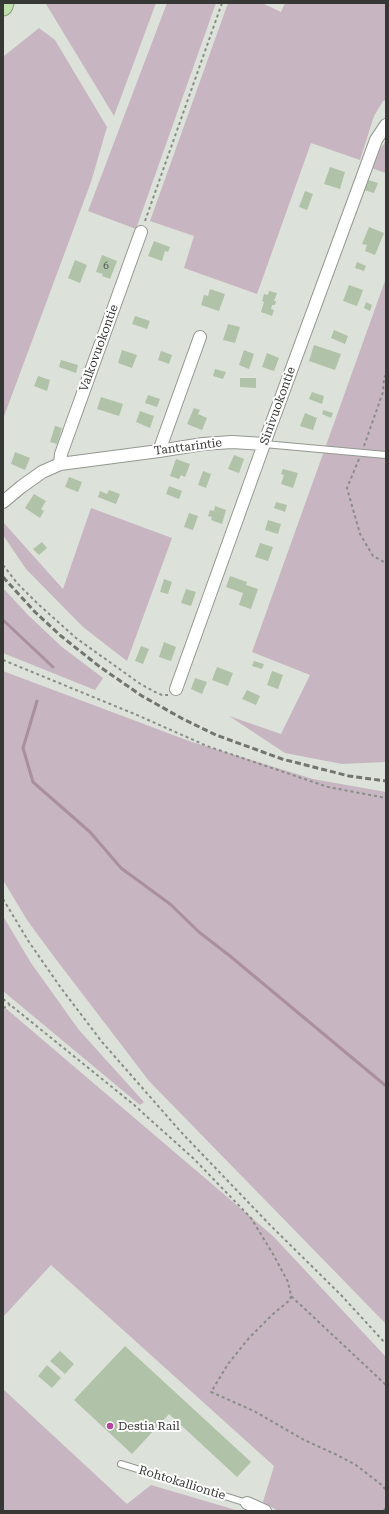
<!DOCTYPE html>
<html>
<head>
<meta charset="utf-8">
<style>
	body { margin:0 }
	#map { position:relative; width:389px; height:1514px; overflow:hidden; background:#dce2d9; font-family:"Roboto Serif",serif }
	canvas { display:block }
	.frame { position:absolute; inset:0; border:4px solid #363835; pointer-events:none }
</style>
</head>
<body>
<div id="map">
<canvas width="389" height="1514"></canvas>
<div class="frame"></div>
</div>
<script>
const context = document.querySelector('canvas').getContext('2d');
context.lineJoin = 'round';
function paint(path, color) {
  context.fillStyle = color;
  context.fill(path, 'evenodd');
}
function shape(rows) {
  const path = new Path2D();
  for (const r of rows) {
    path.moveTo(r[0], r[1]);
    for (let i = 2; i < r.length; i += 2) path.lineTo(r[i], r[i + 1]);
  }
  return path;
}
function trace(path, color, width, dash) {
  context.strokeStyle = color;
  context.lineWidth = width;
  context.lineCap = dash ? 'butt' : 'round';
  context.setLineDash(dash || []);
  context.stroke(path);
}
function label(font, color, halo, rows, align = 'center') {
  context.font = font + ' "Roboto Serif",serif';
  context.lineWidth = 4;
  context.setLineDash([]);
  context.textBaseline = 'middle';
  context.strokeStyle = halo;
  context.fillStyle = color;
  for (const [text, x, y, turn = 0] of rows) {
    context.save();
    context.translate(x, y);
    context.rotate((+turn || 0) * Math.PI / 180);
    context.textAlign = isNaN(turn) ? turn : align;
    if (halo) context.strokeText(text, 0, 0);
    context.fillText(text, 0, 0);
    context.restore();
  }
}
const green = shape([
	[46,3,156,3,114,116,46,4],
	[167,3,216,3,136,229,88,211],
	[228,3,262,3,281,12,285,3,386,3,386,100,383,101,374,116,360,160,311,143,257,294,184,268,194,236,150,221],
	[39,28,55,40,107,127,91,182,3,419,3,59,4,56],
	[386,141,386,173,371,168,377,153],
	[386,278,386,762,342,764,285,753,229,716,281,734,310,675,252,652],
	[91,508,172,538,127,661,83,627,26,569,3,535,3,522,63,589],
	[3,588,29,616,62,647,103,678,95,690,3,653],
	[3,671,189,741,313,779,386,792,386,1324,149,1081,55,958,27,920,3,880],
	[3,916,31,963,79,1030,144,1102,140,1105,3,991],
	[3,1006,273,1236,386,1357,386,1511,278,1511,263,1502,274,1466,51,1265,3,1317],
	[3,1389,127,1504,151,1485,239,1511,3,1511]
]);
const stream = shape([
	[3,620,53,667],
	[37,701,23,748,33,782,90,832,121,868,170,904,199,932,230,956,386,1086]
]);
const building = shape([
	[330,167,345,172,340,189,324,184],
	[368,180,378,183,374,193,364,190],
	[305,191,313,194,307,210,299,207],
	[369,227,384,233,375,255,365,251,367,245,362,244],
	[154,241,170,247,168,252,165,251,162,261,148,256],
	[102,255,117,261,110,279,102,276,103,274,96,272],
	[75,260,87,265,80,283,68,278],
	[357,262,366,266,364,271,355,268],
	[349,285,363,290,357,306,343,301],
	[210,289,225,294,219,311,201,305,204,295,208,296],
	[269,291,277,293,274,301,276,301,275,305,272,305,271,309,274,310,272,316,261,312,264,302,262,301,264,294,268,295],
	[366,302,372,305,370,311,364,308],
	[135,316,150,321,147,329,132,324],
	[228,324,240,327,235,343,223,340],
	[334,330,348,336,345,344,331,338],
	[314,345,341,354,335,370,309,361],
	[122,350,137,355,132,368,118,363],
	[244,350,254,354,249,369,239,365],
	[161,351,172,355,169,364,158,360],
	[267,353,279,358,274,371,262,367],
	[61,360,78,365,76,373,59,367],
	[215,369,226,372,223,379,213,376],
	[38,376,50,380,47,391,34,386],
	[240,378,256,378,256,388,240,387],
	[312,392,324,396,322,404,309,399],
	[148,395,160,399,157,407,145,403],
	[101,397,123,404,119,416,97,409],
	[194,408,200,410,198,414,207,418,202,430,187,424],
	[323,410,333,413,331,418,322,414],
	[140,411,154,416,150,428,136,422],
	[305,413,317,418,313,430,300,426],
	[55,426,62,428,57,444,50,442],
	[15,452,30,458,25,470,11,464],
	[234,455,244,459,239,473,228,469],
	[176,459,190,464,185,477,181,475,179,479,170,476],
	[283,469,298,473,293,488,281,484,284,475,281,474],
	[203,471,211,474,206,488,198,485],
	[69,477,82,482,78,492,65,487],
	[169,486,182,491,179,499,166,494],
	[109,490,120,494,116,504,98,497,100,491,107,494],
	[34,494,46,501,41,509,44,511,40,518,25,508],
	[276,502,287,505,285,512,274,508],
	[215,506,226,510,222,524,211,520,212,517,208,516,210,510,214,511],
	[189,513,198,516,193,530,184,527],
	[268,520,281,524,278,534,265,530],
	[42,542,47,548,39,555,33,549],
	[260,543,273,547,268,561,255,557],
	[230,576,247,582,246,585,258,589,251,609,239,605,243,593,226,587],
	[164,579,172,582,168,594,160,592],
	[186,589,196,592,191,606,181,603],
	[164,642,176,647,171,661,159,657],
	[141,646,149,649,143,664,135,661],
	[254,661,264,664,262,669,252,666],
	[217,667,233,673,228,686,212,680],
	[272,671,283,675,278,689,267,685],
	[195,678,207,682,202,694,191,689],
	[247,690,260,696,256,705,242,699],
	[125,1346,251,1462,237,1477,169,1414,132,1454,74,1400],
	[60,1351,74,1364,65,1374,50,1361],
	[47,1365,61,1378,52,1388,38,1376]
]);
const path = shape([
	[145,221,222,3],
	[364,446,383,392,384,378,386,375],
	[359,459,347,488,360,534,373,556,386,563],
	[3,565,17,583,37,603,76,638,139,683,153,691,162,695,168,695],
	[3,660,137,715,207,746,328,787,386,798],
	[3,899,29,942,61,988,102,1042,181,1132,270,1225,341,1295,386,1344],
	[3,999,133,1104,194,1159,251,1218,273,1254,288,1282,291,1296,386,1385],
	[3,1008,10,1005],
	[291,1296,290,1300,273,1314,249,1338,228,1364,211,1392,254,1411,304,1440,335,1454,356,1465,383,1486,386,1491],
	[384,1511,386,1506]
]);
const service = shape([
	[264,444,386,455],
	[121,1464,247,1503]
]);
const minor = shape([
	[159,451,200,337],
	[60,464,61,454,141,232],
	[3,502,21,487,42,472,60,464,159,451,203,444,232,442,264,444],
	[176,689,264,444,361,181,376,140,386,125],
	[247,1503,265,1511]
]);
const trunk = shape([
	[3,6,4,3]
]);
const rail = shape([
	[3,577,35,612,61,636,100,667,142,696,183,719,216,735,282,759,349,776,386,781]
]);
const markers = [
	[110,1426,4,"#b8449d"]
];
const numberNames = [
	["6",106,266]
];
const streetNames = [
	["Valkovuokontie",99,348,-70],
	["Sinivuokontie",278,406,-70],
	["Tanttarintie",188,447,-7],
	["Rohtokalliontie",182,1483,17]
];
const poiNames = [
	["Destia Rail",118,1426]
];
paint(green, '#c7b5c1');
trace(stream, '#aa8fa1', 3);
paint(building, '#b0c2a7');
trace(service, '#939890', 8);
trace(minor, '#939890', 14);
trace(trunk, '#85a075', 21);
trace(path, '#898d87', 2, [3, 3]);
trace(service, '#fff', 6);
trace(minor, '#fff', 12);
trace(trunk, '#bfe0ac', 19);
trace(rail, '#71746f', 3, [6, 3]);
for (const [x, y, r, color] of markers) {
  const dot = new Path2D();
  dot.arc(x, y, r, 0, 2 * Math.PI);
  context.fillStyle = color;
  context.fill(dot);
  trace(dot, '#fff', 1.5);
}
label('10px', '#545a52', null, numberNames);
label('12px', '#363835', '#fff', streetNames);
label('12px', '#363835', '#fff', poiNames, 'left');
</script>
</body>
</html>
